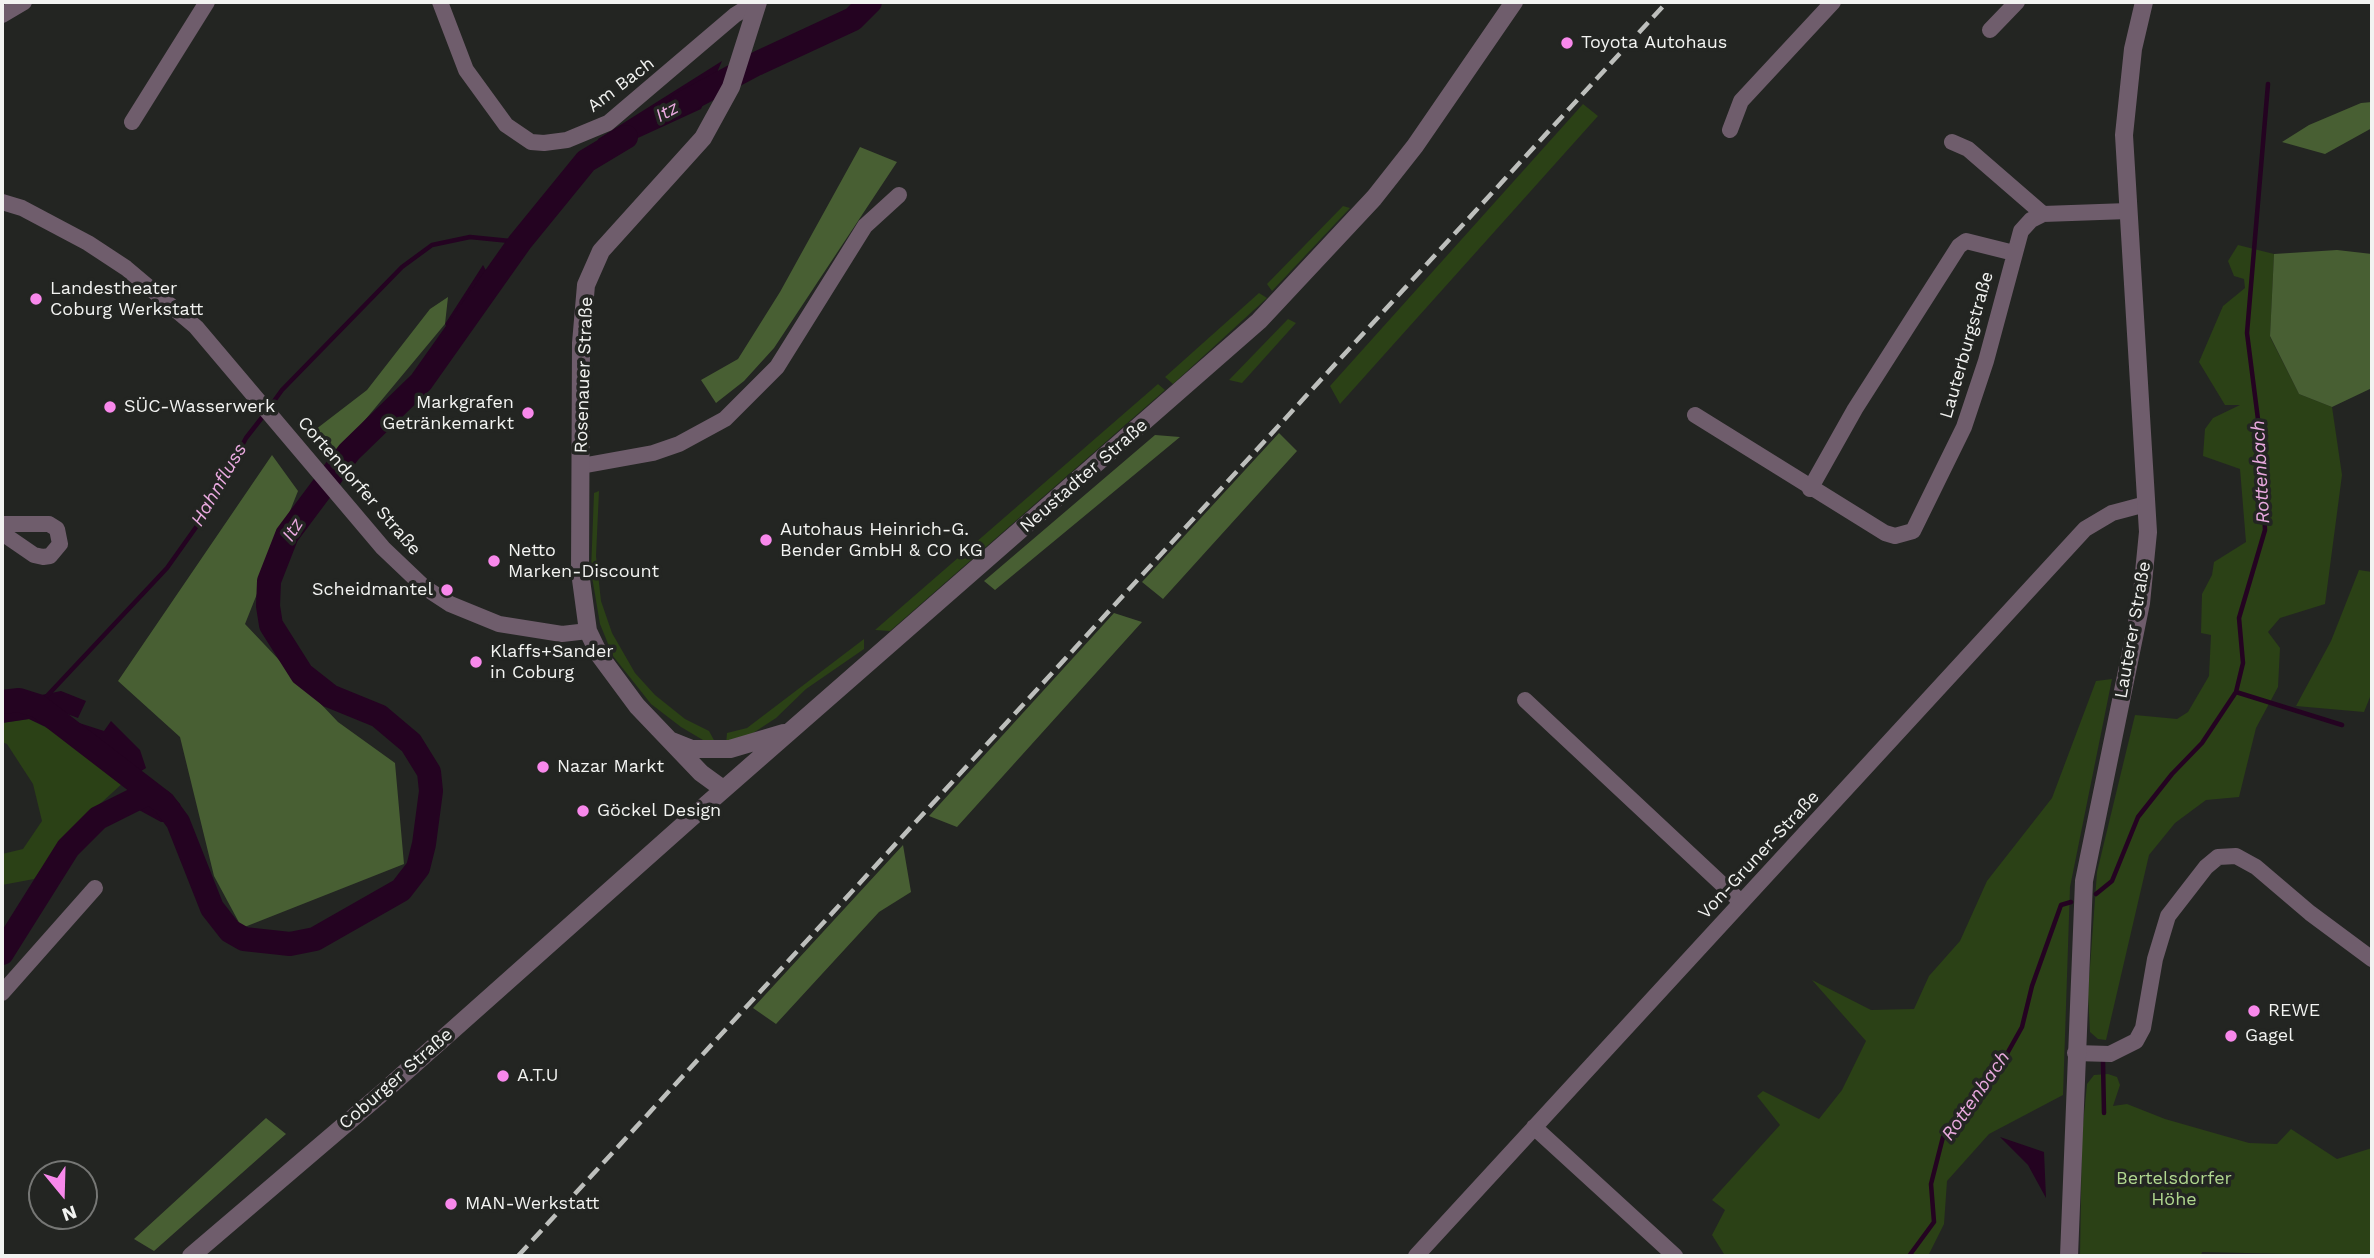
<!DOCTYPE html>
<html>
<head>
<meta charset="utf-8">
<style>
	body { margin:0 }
	#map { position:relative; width:2374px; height:1258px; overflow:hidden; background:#232522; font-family:"Work Sans",sans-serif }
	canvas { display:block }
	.frame { position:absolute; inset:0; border:4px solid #f2f3f1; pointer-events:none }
	.north { position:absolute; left:28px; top:1160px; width:70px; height:70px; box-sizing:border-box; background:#232522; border:2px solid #767775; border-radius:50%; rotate:161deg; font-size:19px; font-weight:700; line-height:28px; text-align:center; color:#f2f3f1 }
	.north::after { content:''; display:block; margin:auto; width:24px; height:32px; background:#f888eb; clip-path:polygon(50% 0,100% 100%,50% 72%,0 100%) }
</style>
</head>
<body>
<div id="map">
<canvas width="2374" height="1258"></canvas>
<div class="frame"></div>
<div class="north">N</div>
</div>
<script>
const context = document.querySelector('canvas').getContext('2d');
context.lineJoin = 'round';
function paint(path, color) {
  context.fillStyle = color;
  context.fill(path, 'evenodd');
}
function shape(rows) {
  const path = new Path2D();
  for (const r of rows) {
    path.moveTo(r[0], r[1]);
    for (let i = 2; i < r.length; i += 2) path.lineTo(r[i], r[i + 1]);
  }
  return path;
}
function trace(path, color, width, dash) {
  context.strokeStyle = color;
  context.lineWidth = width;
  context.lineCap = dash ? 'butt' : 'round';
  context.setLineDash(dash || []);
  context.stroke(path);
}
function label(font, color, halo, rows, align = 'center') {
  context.font = font + ' "Work Sans",sans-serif';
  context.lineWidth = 7;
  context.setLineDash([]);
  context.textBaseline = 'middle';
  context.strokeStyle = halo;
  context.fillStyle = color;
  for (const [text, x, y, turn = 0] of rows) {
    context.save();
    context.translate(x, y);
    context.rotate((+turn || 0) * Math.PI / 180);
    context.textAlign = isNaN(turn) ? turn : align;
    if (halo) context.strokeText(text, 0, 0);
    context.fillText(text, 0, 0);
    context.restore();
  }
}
const green = shape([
	[1583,104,1598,116,1340,404,1330,386],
	[1343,206,1350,208,1272,291,1267,284],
	[2238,245,2274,254,2270,337,2299,394,2332,407,2342,475,2325,604,2280,618,2268,632,2280,648,2278,687,2256,728,2239,797,2206,800,2175,823,2149,855,2106,1040,2098,1039,2090,1032,2088,994,2097,872,2135,715,2177,719,2188,712,2209,676,2211,635,2201,633,2202,594,2212,575,2214,562,2246,542,2240,469,2203,456,2205,429,2213,418,2240,405,2225,405,2199,362,2223,306,2245,288,2244,279,2234,276,2228,261],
	[1259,293,1267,298,1173,384,1165,377],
	[1288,319,1296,323,1242,383,1229,380],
	[1158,384,1165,390,890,631,875,630],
	[599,491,596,556,601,601,612,633,635,673,655,695,685,719,709,731,715,742,703,740,681,727,651,704,613,656,600,624,591,571,594,493],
	[2359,570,2372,572,2372,692,2364,712,2296,706,2331,641],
	[864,639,864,649,806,689,776,718,744,739,726,744,727,733,747,728],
	[2112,679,2070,887,2063,1095,1989,1134,1947,1181,1944,1224,1928,1256,1723,1256,1724,1254,1712,1235,1725,1210,1712,1200,1780,1125,1757,1096,1763,1091,1819,1119,1842,1090,1866,1041,1812,980,1871,1010,1914,1009,1929,976,1960,941,1987,881,2052,798,2096,681],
	[29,719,63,736,124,782,67,834,34,879,2,885,2,854,23,849,42,821,33,784,7,744,2,742,2,723],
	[2108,1074,2117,1077,2120,1085,2113,1106,2127,1104,2165,1119,2249,1143,2277,1144,2291,1129,2337,1159,2372,1148,2372,1256,2202,1252,2201,1256,2080,1256,2082,1135,2087,1084,2094,1075]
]);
const forest = shape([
	[2372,102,2372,128,2325,154,2282,142,2309,125,2361,103],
	[860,147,897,162,774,348,744,381,716,403,701,380,738,359,780,292],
	[2337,250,2372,254,2372,388,2332,407,2299,394,2270,336,2274,254],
	[448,297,445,324,335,456,311,433,367,390,430,309],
	[1279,433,1297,451,1163,599,1142,582],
	[1155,435,1180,437,995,590,984,581],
	[272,455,298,491,245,624,338,722,395,763,404,864,242,928,214,876,180,737,118,681],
	[1114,613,1142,622,957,827,929,816],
	[903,845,911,892,879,912,776,1024,753,1008],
	[266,1118,286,1134,154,1251,134,1239]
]);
const water = shape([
	[722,61,701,109,603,154,597,162,598,139],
	[483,265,494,285,457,343,445,324],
	[61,691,86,701,78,718,59,711,44,726,29,719,2,723,2,703],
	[73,721,104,731,111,721,140,750,146,768,124,782,63,736],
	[153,785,168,791,180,804,185,822,161,822,139,810,137,789],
	[2000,1137,2044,1152,2046,1198,2028,1165]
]);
const stream = shape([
	[269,408,282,390,402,267,432,245,470,237,520,242],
	[2236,692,2342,725],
	[46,697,167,568,209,509,246,438,264,415],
	[2096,894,2112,881,2138,817,2172,774,2202,743,2236,692,2243,663,2239,618,2265,530,2261,443,2247,333,2268,84],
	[2103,1062,2104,1113],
	[1909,1256,1934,1222,1931,1184,1943,1137,1975,1093,1999,1068,2022,1027,2032,986,2061,905,2071,902]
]);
const river = shape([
	[681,104,756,64,853,19,870,2],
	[2,702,19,700,38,706,164,803,178,822,212,908,230,931,244,939,290,944,315,939,401,890,418,868,424,844,431,791,429,772,411,743,379,716,330,696,302,674,271,625,268,606,269,581,287,535,349,452,421,382,520,242,586,161,626,137],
	[2,953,68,848,98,818,148,793]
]);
const minor = shape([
	[440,2,466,70,506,125,531,142,544,143,567,140,608,123,735,15,756,2],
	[2,15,24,2],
	[1990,30,2017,2],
	[132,122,207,2],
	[1730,130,1741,101,1833,2],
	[1952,142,1968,149,2043,214,2128,211],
	[2,202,22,208,88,243,126,268,196,327,383,548,424,587,450,604,499,624,562,634,588,631],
	[1695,415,1885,533,1895,536,1913,531,1964,427,1986,361,2021,231,2031,220,2043,214],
	[581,466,653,453,679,444,725,419,777,367,865,226,899,195],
	[1810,489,1855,409,1959,246,1966,241,2014,253],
	[2,524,49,524,57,529,60,544,50,556,43,557,34,555,2,533],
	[1525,700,1741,902],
	[2,993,95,888],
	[2075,1053,2110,1054,2136,1041,2143,1028,2155,959,2168,916,2206,867,2218,857,2236,856,2256,867,2310,913,2372,959],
	[1534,1127,1675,1256],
	[1416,1256,2085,529,2112,513,2146,504]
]);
const tertiary = shape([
	[672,741,692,749,730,749,784,733],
	[723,789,701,773,637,706,600,656,588,631,580,572,581,343,586,285,601,251,703,138,731,87,758,2],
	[191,1256,382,1093,691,818,1259,321,1374,198,1415,146,1514,2],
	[2069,1256,2084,881,2141,603,2148,532,2124,135,2133,49,2144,2]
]);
const rail = shape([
	[518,1256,1667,2]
]);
const markers = [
	[1567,43,7,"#f888eb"],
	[36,299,7,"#f888eb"],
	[110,407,7,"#f888eb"],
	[528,413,7,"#f888eb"],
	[766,540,7,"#f888eb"],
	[494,561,7,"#f888eb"],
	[447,590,7,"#f888eb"],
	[476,662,7,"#f888eb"],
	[543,767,7,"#f888eb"],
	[583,811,7,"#f888eb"],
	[2254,1011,7,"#f888eb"],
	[2231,1036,7,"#f888eb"],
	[503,1076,7,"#f888eb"],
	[451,1204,7,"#f888eb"]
];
const poiNames = [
	["Toyota Autohaus",1581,43],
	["Landestheater",50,289],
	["Coburg Werkstatt",50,310],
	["Markgrafen",514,403,"right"],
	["Getränkemarkt",514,424,"right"],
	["SÜC-Wasserwerk",124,407],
	["Autohaus Heinrich-G.",780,530],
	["Bender GmbH & CO KG",780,551],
	["Netto",508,551],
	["Marken-Discount",508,572],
	["Scheidmantel",433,590,"right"],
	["Klaffs+Sander",490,652],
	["in Coburg",490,673],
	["Nazar Markt",557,767],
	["Göckel Design",597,811],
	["REWE",2268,1011],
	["Gagel",2245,1036],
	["A.T.U",517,1076],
	["MAN-Werkstatt",465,1204]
];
const streetNames = [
	["Am Bach",621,85,-37],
	["Lauterburgstraße",1967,345,-74],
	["Rosenauer Straße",584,375,-88],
	["Neustadter Straße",1084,476,-41],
	["Cortendorfer Straße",359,486,49],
	["Lauterer Straße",2133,630,-80],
	["Von-Gruner-Straße",1759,855,-47],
	["Coburger Straße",396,1079,-41]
];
const parkNames = [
	["Bertelsdorfer",2174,1179],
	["Höhe",2174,1200]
];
const waterNames = [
	["Itz",667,112,-29],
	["Rottenbach",2261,472,-93],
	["Hahnfluss",219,485,-60],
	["Itz",293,530,-58],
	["Rottenbach",1976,1096,-55]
];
paint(green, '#2b4116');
paint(forest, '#485f33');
paint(water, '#240321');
trace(stream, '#240321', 4.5);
trace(river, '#240321', 24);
trace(minor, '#6f5d6c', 16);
trace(tertiary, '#6f5d6c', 18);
trace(rail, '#bdbfbc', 4.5, [14, 7]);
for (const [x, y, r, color] of markers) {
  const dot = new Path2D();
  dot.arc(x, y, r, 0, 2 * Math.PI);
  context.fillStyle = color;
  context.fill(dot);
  trace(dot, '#232522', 2.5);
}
label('18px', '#f2f3f1', '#232522', poiNames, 'left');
label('18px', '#f2f3f1', '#232522', streetNames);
label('18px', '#b0d78f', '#232522', parkNames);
label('italic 19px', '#e9a9df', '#232522', waterNames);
</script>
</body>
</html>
